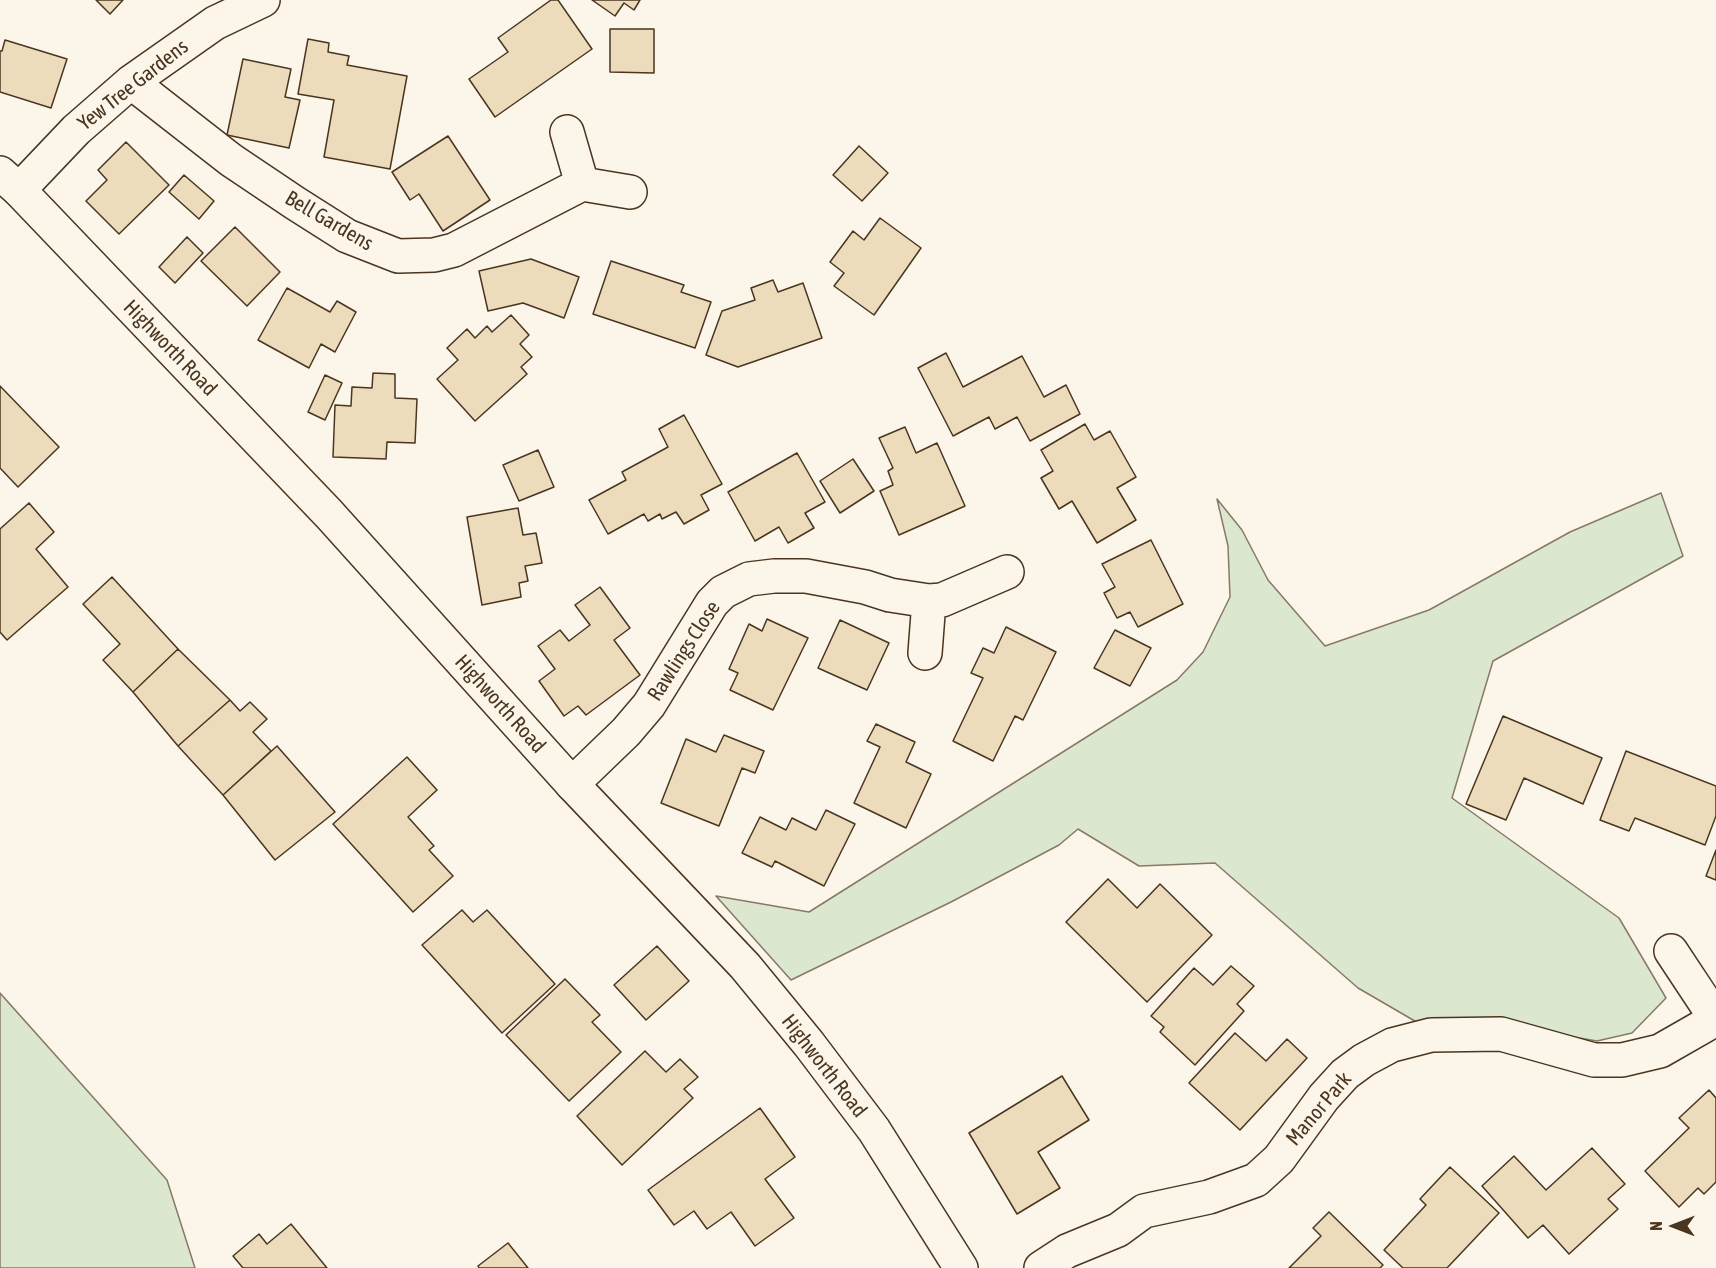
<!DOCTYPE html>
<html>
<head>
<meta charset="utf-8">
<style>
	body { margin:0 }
	#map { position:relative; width:1716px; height:1268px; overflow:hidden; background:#fbf6e9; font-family:"Asap Condensed",sans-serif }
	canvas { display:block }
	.north { position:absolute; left:1644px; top:1196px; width:60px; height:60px; -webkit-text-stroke:4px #fbf6e9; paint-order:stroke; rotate:270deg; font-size:16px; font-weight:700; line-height:24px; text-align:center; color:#4a3520 }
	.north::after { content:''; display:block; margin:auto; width:21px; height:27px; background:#4a3520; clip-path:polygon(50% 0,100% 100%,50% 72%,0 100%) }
</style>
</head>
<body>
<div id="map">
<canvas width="1716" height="1268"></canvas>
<div class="north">N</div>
</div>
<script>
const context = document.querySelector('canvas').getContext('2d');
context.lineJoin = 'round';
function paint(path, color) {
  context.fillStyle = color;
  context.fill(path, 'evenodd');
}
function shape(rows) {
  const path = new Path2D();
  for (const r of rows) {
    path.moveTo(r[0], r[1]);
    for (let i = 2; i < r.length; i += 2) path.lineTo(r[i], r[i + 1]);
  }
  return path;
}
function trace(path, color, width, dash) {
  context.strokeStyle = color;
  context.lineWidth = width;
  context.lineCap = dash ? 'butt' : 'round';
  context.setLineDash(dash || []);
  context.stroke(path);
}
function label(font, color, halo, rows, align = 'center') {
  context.font = font + ' "Asap Condensed",sans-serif';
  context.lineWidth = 4.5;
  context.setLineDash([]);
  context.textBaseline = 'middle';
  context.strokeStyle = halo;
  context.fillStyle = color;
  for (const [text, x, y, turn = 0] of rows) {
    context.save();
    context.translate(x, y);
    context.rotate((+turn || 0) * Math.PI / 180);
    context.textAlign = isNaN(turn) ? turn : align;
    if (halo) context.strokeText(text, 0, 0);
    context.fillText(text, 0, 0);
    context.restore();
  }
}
const green = shape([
	[1661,493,1683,556,1493,661,1452,798,1619,918,1666,998,1632,1033,1597,1041,1544,1032,1420,1024,1358,988,1215,863,1139,866,1078,829,1059,845,951,902,791,980,716,896,809,912,1177,680,1203,652,1230,597,1228,546,1217,499,1242,530,1268,580,1325,646,1429,610,1570,532,1661,493],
	[0,993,167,1180,195,1268,0,1268,0,993]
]);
const building = shape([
	[96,0,123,0,110,14,96,0],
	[551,0,558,0,592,49,495,117,469,79,508,52,498,38,551,0],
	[592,0,640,0,634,10,624,3,615,16,592,0],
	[610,29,654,29,654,73,610,72,610,29],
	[308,39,329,43,328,52,349,56,347,65,407,76,390,169,324,157,334,100,298,94,308,39],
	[5,40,67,59,51,108,0,92,0,51,2,51,5,40],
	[243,59,291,69,285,97,300,100,289,148,227,135,243,59],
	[448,136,490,200,443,231,419,194,410,200,392,172,448,136],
	[126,142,169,185,119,234,86,201,107,180,98,170,126,142],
	[859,146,888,173,862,201,833,175,859,146],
	[184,175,214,201,199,219,169,192,184,175],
	[880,218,921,248,874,315,834,286,844,273,830,262,853,231,864,240,880,218],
	[235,227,280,272,247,306,201,261,235,227],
	[187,237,203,253,175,283,159,267,187,237],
	[531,259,579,277,564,318,523,303,488,311,479,271,531,259],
	[611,261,684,285,681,292,711,302,695,348,593,314,611,261],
	[773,280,778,292,803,283,822,338,738,367,706,355,722,311,755,300,751,288,773,280],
	[287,288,330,312,337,301,356,312,335,352,321,344,309,368,258,340,287,288],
	[511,315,529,335,520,344,532,357,521,367,527,374,475,421,437,379,458,360,447,348,467,329,475,338,487,326,492,332,511,315],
	[946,353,963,387,1022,356,1044,397,1066,385,1080,414,1030,441,1017,417,995,429,989,417,953,436,918,368,946,353],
	[373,373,395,374,395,398,417,399,415,443,387,442,386,459,333,457,335,405,351,406,352,387,372,388,373,373],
	[325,375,342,383,325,420,308,412,325,375],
	[0,386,59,447,18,487,0,468,0,386],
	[684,415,722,484,701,495,709,510,684,524,676,512,662,519,660,514,648,521,644,514,608,534,589,500,626,480,622,472,668,447,659,429,684,415],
	[1085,424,1094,440,1110,431,1136,477,1117,488,1136,520,1097,543,1072,501,1059,509,1041,478,1053,471,1041,450,1085,424],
	[905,427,916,453,937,443,965,506,899,535,880,491,893,485,888,471,893,468,879,438,905,427],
	[538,450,554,487,519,501,503,465,538,450],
	[797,453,825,502,805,513,814,528,788,543,779,527,755,541,728,492,797,453],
	[853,459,874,491,840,513,820,481,853,459],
	[29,503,54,532,36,549,68,587,7,640,0,632,0,529,29,503],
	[518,508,523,535,536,533,542,563,525,566,528,581,519,583,521,597,482,605,467,517,518,508],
	[1151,540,1183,604,1138,627,1130,612,1117,618,1104,593,1115,587,1102,564,1151,540],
	[112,577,178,649,133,692,103,660,120,644,83,604,112,577],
	[600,587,630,628,614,640,640,675,586,715,578,706,564,716,539,681,555,669,538,646,560,630,569,641,590,625,575,605,600,587],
	[767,619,808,638,773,710,730,690,738,673,729,669,749,624,762,631,767,619],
	[840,620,889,643,867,690,818,668,840,620],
	[1006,627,1056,652,1023,720,1015,716,993,761,953,741,983,678,971,673,983,648,994,653,1006,627],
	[1115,630,1151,648,1130,686,1094,668,1115,630],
	[178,649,230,700,178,746,133,692,178,649],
	[230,700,240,711,250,702,267,719,253,732,271,751,223,795,178,746,230,700],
	[1503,716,1602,758,1583,804,1524,778,1506,820,1466,804,1503,716],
	[876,724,915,742,906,762,931,774,906,828,854,803,880,747,867,741,876,724],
	[724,735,764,751,755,773,742,768,719,826,661,803,686,739,716,752,724,735],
	[277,746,335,812,275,860,223,795,277,746],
	[1626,751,1716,786,1716,816,1705,845,1635,818,1629,831,1600,820,1626,751],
	[407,757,437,790,408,817,434,846,429,850,453,876,413,912,333,824,407,757],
	[826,810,855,824,824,886,775,861,772,867,742,853,760,817,786,830,792,818,816,830,826,810],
	[1716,850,1716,880,1706,876,1716,850],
	[1108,879,1137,908,1160,884,1212,935,1147,1002,1066,922,1108,879],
	[462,910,473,922,487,910,555,984,502,1033,422,945,462,910],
	[657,946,689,981,646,1020,614,985,657,946],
	[1231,966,1254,986,1237,1004,1244,1011,1195,1065,1160,1032,1164,1027,1151,1016,1194,968,1213,985,1231,966],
	[565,979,600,1015,592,1022,621,1052,569,1101,506,1035,565,979],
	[1235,1033,1266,1061,1287,1039,1307,1058,1240,1130,1189,1083,1235,1033],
	[645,1051,666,1072,680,1059,698,1077,684,1089,693,1098,622,1165,577,1116,645,1051],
	[1062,1076,1089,1120,1038,1152,1060,1188,1017,1214,969,1133,1062,1076],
	[1709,1090,1716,1098,1716,1182,1704,1194,1698,1188,1679,1207,1645,1171,1689,1128,1679,1118,1709,1090],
	[760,1108,795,1157,765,1179,794,1218,755,1246,731,1212,707,1229,694,1211,674,1225,648,1190,760,1108],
	[1592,1148,1625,1184,1608,1199,1618,1209,1569,1254,1543,1225,1528,1238,1482,1186,1514,1156,1546,1190,1592,1148],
	[1450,1167,1499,1213,1447,1268,1403,1268,1384,1250,1426,1205,1420,1199,1450,1167],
	[1329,1212,1383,1265,1380,1268,1289,1268,1321,1236,1313,1228,1329,1212],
	[291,1224,327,1268,243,1268,233,1256,259,1234,267,1244,291,1224],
	[508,1243,528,1268,479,1268,478,1266,508,1243]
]);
const street = shape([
	[131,82,231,160,295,203,347,236,398,256,434,255,454,250,582,184,630,192],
	[567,132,582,184],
	[19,190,76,130,131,82,215,23,263,0],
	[929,601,942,600,1007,572],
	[572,784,626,732,649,705,712,603,723,592,749,579,774,576,806,576,865,587,890,595,929,601,925,653],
	[1671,951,1716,1019],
	[1041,1268,1067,1251,1118,1230,1144,1211,1209,1197,1256,1180,1279,1159,1324,1097,1345,1074,1364,1060,1392,1045,1431,1035,1501,1034,1594,1060,1622,1060,1660,1051,1716,1019]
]);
const secondary = shape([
	[0,173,19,190,329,514,572,784,745,966,809,1044,874,1130,961,1268]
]);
const streetNames = [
	["Yew Tree Gardens",133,85,-38],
	["Bell Gardens",329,221,30],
	["Highworth Road",170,348,46],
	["Rawlings Close",684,651,-57],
	["Highworth Road",500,704,48],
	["Highworth Road",824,1066,52],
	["Manor Park",1319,1109,-50]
];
paint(green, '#dce7d0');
trace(green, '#887966', 1.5);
paint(building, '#ecdcbc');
trace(building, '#4a3520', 1.5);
trace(street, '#4a3520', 36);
trace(secondary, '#4a3520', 36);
trace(street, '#fbf6e9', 33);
trace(secondary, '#fbf6e9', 33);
label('21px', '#4a3520', '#fbf6e9', streetNames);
</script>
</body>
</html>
